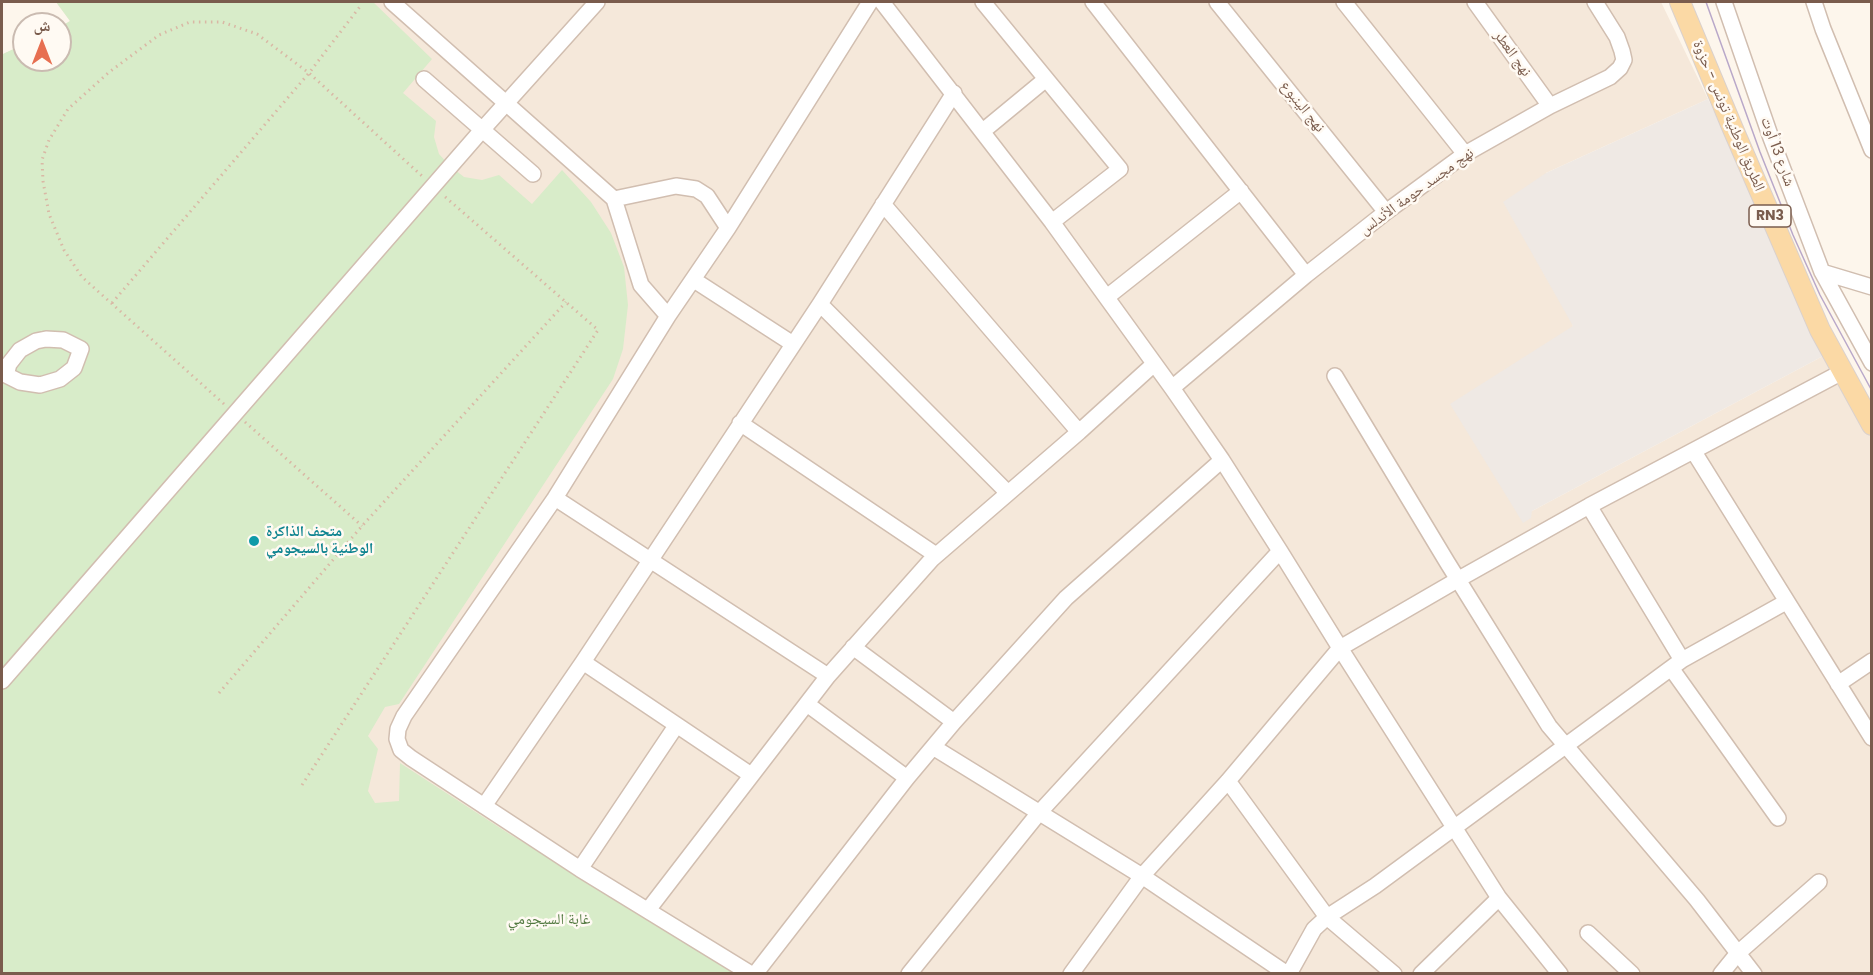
<!DOCTYPE html>
<html>
<head>
<meta charset="utf-8">
<style>
	body { margin:0 }
	#map { position:relative; width:1873px; height:975px; overflow:hidden; background:#fdf6ec; font-family:Poppins,"Noto Naskh Arabic",sans-serif }
	canvas { display:block }
	.frame { position:absolute; inset:0; border:3px solid #7a5c4d; pointer-events:none }
	.north { position:absolute; left:12px; top:12px; width:60px; height:60px; box-sizing:border-box; background:#fffaf3; border:2px solid #cabbb1; border-radius:50%; rotate:0deg; font-size:16px; font-weight:700; line-height:24px; text-align:center; color:#7a5c4d }
	.north::after { content:''; display:block; margin:auto; width:21px; height:27px; background:#e76f51; clip-path:polygon(50% 0,100% 100%,50% 72%,0 100%) }
</style>
</head>
<body>
<div id="map">
<canvas width="1873" height="975"></canvas>
<div class="frame"></div>
<div class="north">ش</div>
</div>
<script>
const context = document.querySelector('canvas').getContext('2d');
context.lineJoin = 'round';
function paint(path, color) {
  context.fillStyle = color;
  context.fill(path, 'evenodd');
}
function shape(rows) {
  const path = new Path2D();
  for (const r of rows) {
    path.moveTo(r[0], r[1]);
    for (let i = 2; i < r.length; i += 2) path.lineTo(r[i], r[i + 1]);
  }
  return path;
}
function trace(path, color, width, dash) {
  context.strokeStyle = color;
  context.lineWidth = width;
  context.lineCap = dash ? 'butt' : 'round';
  context.setLineDash(dash || []);
  context.stroke(path);
}
function label(font, color, halo, rows, align = 'center') {
  context.font = font + ' Poppins,"Noto Naskh Arabic",sans-serif';
  context.lineWidth = 5;
  context.setLineDash([]);
  context.textBaseline = 'middle';
  context.strokeStyle = halo;
  context.fillStyle = color;
  for (const [text, x, y, turn = 0] of rows) {
    context.save();
    context.translate(x, y);
    context.rotate((+turn || 0) * Math.PI / 180);
    context.textAlign = isNaN(turn) ? turn : align;
    if (halo) context.strokeText(text, 0, 0);
    context.fillText(text, 0, 0);
    context.restore();
  }
}
const residential = shape([
	[56,2,1661,2,1708,99,1546,173,1573,326,1532,511,1823,356,1871,435,1871,973,2,973,2,53,3,54,24,44,24,60,60,60,60,27,70,21]
]);
const industrial = shape([
	[1708,99,1743,173,1823,356,1532,511,1531,518,1523,523,1450,404,1573,326,1503,202,1546,173]
]);
const green = shape([
	[56,2,373,2,432,59,403,93,436,121,434,137,439,154,450,166,464,177,482,180,499,175,532,204,562,170,591,202,611,233,624,267,628,305,623,349,613,379,399,704,385,707,368,736,378,749,368,791,375,803,399,801,400,763,511,835,747,973,2,973,2,53,3,54,24,44,24,60,60,60,60,27,70,21]
]);
const path = shape([
	[112,303,309,73,362,4],
	[224,404,82,277,64,250,49,214,43,181,42,160,49,140,68,109,108,73,159,35,190,22,222,22,257,34,309,73,422,176],
	[245,422,362,526],
	[219,693,362,526,566,302],
	[302,785,598,330,443,195]
]);
const minor = shape([
	[392,2,614,199,641,285,668,316],
	[882,2,1052,222,1172,388,1222,460,1280,551,1340,648,1499,898,1560,974],
	[983,2,1120,169,1052,222],
	[1093,2,1306,275],
	[1217,2,1386,212],
	[1344,2,1465,154],
	[1475,2,1550,106],
	[1724,2,1771,138,1822,272,1872,363],
	[1814,2,1823,29,1872,150],
	[424,79,533,174],
	[983,131,1046,79],
	[614,199,676,186,696,189,707,196,728,228],
	[883,204,1079,432],
	[1822,272,1872,287],
	[694,280,793,344],
	[1107,297,1241,191],
	[820,304,1007,492],
	[46,339,63,340,81,349,74,368,60,379,40,385,20,382,6,375,9,364,20,350,36,341,46,339],
	[1335,376,1447,562,1549,726,1697,900,1754,974],
	[1172,388,1306,275,1386,212,1465,154,1550,106,1610,77,1620,68,1624,60,1622,51,1617,37,1595,2],
	[740,423,936,555],
	[1694,452,1872,738],
	[555,498,828,676],
	[1589,506,1682,660],
	[853,647,954,722],
	[583,662,751,775],
	[1671,668,1778,818],
	[2,681,482,130,597,2],
	[1838,684,1872,661],
	[807,704,907,778],
	[933,747,1142,876,1287,974],
	[1228,781,1327,917,1394,974],
	[484,806,583,662,820,304,954,93],
	[580,869,676,726],
	[648,910,828,676,932,559,1079,432,1154,364],
	[1588,933,1632,974],
	[751,974,580,869,411,758,401,750,397,739,398,729,404,716,555,498,668,316,728,228,870,2],
	[755,974,907,778,954,722,1066,598,1222,460],
	[909,974,1038,814,1280,551],
	[1071,974,1142,876,1228,781,1340,648,1459,579,1589,506,1842,372],
	[1289,974,1314,929,1327,917,1375,886,1682,660,1786,602],
	[1421,974,1499,898],
	[1721,974,1738,953,1819,882]
]);
const major = shape([
	[1680,2,1733,129,1820,330,1872,425]
]);
const tram = shape([
	[1706,2,1760,152,1793,235,1820,295,1872,391]
]);
const markers = [
	[254,541,6,"#0f9aa8"]
];
const shields = [
	[1770,216,42]
];
const shieldNames = [
	["RN3",1770,216]
];
const streetNames = [
	["نهج العطر",1512,54,54],
	["نهج الينبوع",1302,107,51],
	["الطريق الوطنية تونس - حزوة",1728,116,67],
	["شارع 13 أوت",1777,152,70],
	["نهج مجسد حومة الأندلس",1417,192,-36]
];
const cultureNames = [
	["متحف الذاكرة",266,532],
	["الوطنية بالسيجومي",266,549]
];
const parkNames = [
	["غابة السيجومي",549,920]
];
paint(residential, '#f5e8da');
paint(industrial, '#efe9e4');
paint(green, '#d8ecc9');
trace(minor, '#d1beb0', 18);
trace(major, '#dad1cd', 22);
trace(path, '#d9b8a5', 3, [1.5, 4.5]);
trace(minor, '#fff', 15);
trace(major, '#fbd9a5', 20);
trace(tram, '#b9a8c9', 1.5);
for (const [x, y, r, color] of markers) {
  const dot = new Path2D();
  dot.arc(x, y, r, 0, 2 * Math.PI);
  context.fillStyle = color;
  context.fill(dot);
  trace(dot, '#fffaf3', 2);
}
for (const [x, y, w] of shields) {
  const box = new Path2D();
  box.roundRect(x - w / 2, y - 11, w, 22, 4.5);
  context.fillStyle = '#fffaf3';
  context.fill(box);
  trace(box, '#7a5c4d', 1.5);
}
label('bold 14px', '#7a5c4d', null, shieldNames);
label('15px', '#7a5c4d', '#fffaf3', streetNames);
label('bold 15px', '#0d838f', '#fffaf3', cultureNames, 'left');
label('15px', '#537a41', '#fffaf3', parkNames);
</script>
</body>
</html>
